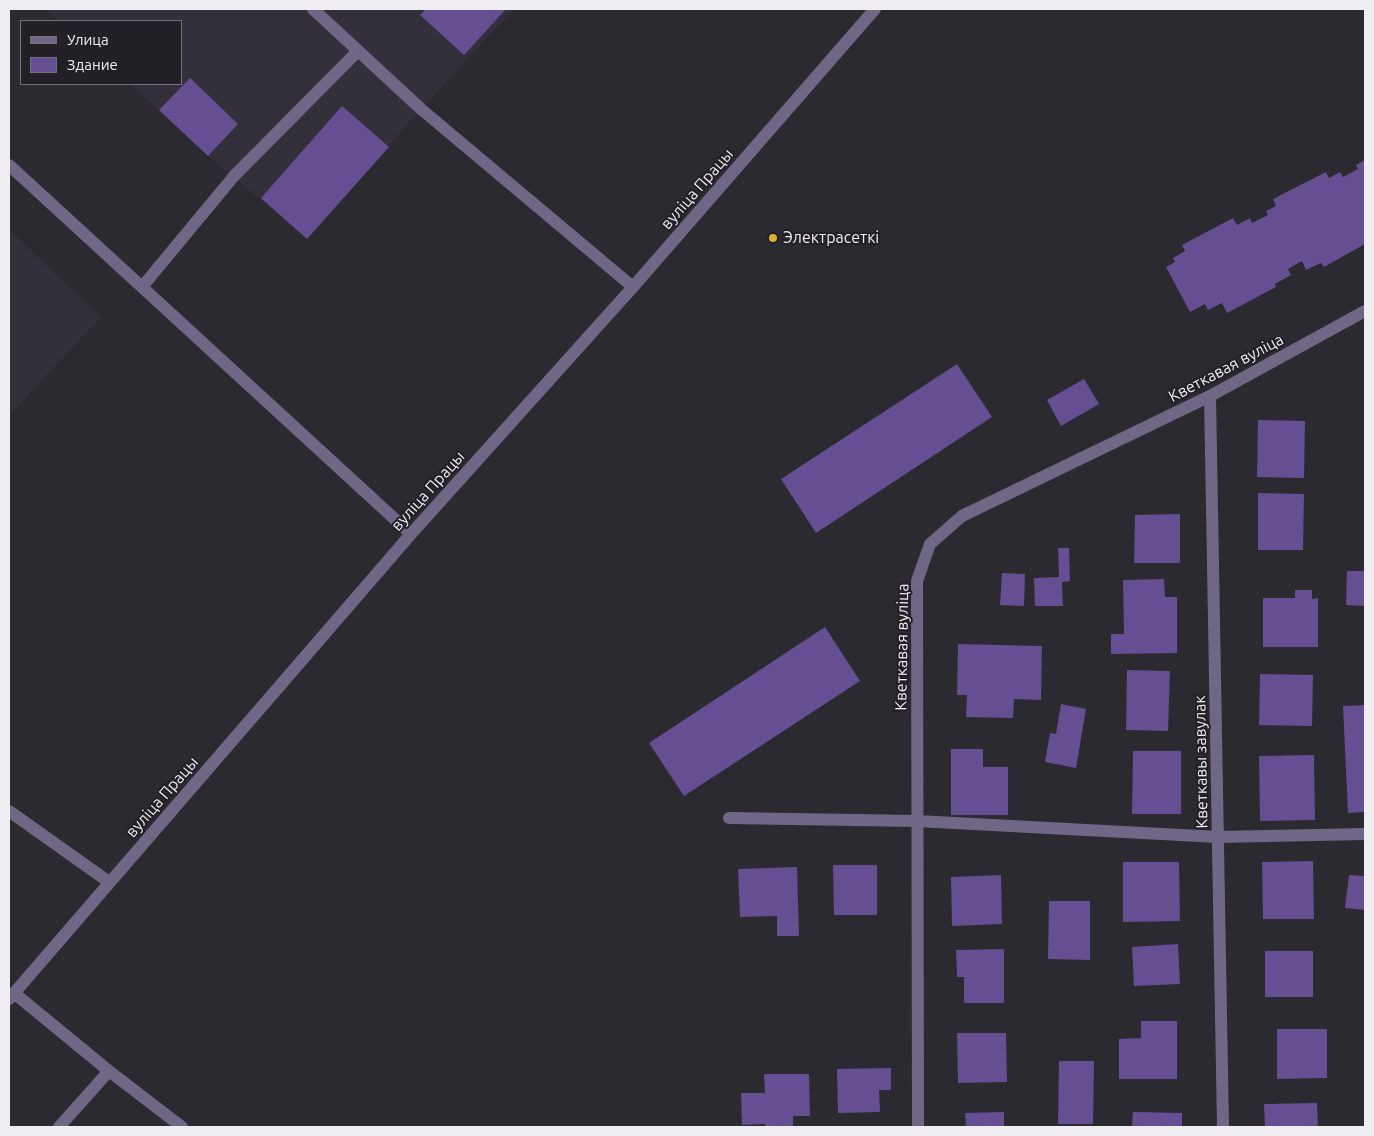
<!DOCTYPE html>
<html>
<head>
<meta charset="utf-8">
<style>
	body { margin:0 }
	#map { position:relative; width:1374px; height:1136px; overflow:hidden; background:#2b2a30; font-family:Ubuntu,sans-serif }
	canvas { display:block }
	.frame { position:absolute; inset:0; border:10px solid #f0eef3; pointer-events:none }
	.legend { position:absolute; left:20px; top:20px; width:162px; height:65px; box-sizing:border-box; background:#222026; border:1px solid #747278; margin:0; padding:6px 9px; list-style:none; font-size:15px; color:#f0eef3 }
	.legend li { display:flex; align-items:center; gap:10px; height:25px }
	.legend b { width:25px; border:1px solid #747278 }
</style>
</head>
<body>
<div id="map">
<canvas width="1374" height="1136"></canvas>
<div class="frame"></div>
<ul class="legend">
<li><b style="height:6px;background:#706786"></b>Улица</li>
<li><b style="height:14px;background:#654e92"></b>Здание</li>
</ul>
</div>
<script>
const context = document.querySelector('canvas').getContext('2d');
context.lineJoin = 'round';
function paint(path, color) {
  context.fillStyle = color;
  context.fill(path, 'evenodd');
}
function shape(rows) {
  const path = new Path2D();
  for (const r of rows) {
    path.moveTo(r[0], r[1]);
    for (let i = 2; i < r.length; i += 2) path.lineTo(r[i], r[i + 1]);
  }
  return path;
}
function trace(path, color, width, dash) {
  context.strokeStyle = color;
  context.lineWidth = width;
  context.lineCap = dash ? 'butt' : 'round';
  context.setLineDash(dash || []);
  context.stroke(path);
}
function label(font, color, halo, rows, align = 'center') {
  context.font = font + ' Ubuntu,sans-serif';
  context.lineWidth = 4;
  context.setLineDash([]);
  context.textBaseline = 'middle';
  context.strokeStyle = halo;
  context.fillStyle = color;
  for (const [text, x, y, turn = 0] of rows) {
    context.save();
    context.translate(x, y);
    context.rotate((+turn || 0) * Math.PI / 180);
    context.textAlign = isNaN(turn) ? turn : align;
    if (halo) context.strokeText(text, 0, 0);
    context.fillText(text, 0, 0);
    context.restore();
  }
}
const built = shape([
	[45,9,514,9,421,109,307,239,208,156,130,84,181,84,181,21,59,21],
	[9,229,101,317,9,416]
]);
const building = shape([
	[426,9,506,9,464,55,420,15],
	[190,78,238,124,208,156,159,110],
	[342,106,389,147,307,239,261,198],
	[1365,160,1365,244,1324,267,1321,263,1306,270,1302,261,1288,269,1291,275,1275,284,1276,287,1227,313,1222,303,1208,310,1205,304,1190,312,1166,267,1175,262,1173,258,1185,251,1182,245,1233,218,1237,225,1250,218,1252,223,1268,215,1266,211,1276,206,1273,199,1326,172,1329,178,1340,172,1343,177,1358,169,1356,165],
	[957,364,992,417,816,533,781,479],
	[1084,379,1099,404,1061,426,1047,400],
	[1258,420,1305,421,1304,478,1257,477],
	[1258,493,1304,494,1303,550,1258,550],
	[1180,514,1180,563,1134,563,1135,515],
	[1058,548,1069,548,1070,581,1062,582,1063,606,1035,606,1034,578,1059,577],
	[1347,571,1365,571,1365,606,1346,605],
	[1002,573,1025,574,1024,606,1000,605],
	[1164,579,1165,597,1177,597,1177,653,1111,654,1111,634,1124,634,1123,580],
	[1295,590,1312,590,1312,599,1318,598,1318,647,1263,647,1263,598,1295,598],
	[825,627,860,681,684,796,649,743],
	[958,644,1042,646,1041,700,1014,699,1013,718,966,717,967,695,957,695],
	[1127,670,1170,671,1168,731,1126,730],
	[1260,674,1313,675,1312,726,1259,725],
	[1061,704,1086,709,1076,768,1045,762,1050,733,1056,734],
	[1365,705,1365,812,1348,813,1343,706],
	[951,749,983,749,983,767,1008,767,1008,815,951,815],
	[1133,751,1181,751,1181,814,1132,814],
	[1314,755,1315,820,1260,821,1259,756],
	[1313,861,1314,919,1263,919,1262,862],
	[1123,862,1179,862,1180,921,1123,922],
	[833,865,877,865,877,915,834,915],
	[797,867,799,936,777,936,777,916,740,917,738,869],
	[1001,875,1002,924,952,926,951,877],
	[1349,875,1365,876,1365,910,1345,908],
	[1049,901,1090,901,1090,960,1048,959],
	[1178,944,1180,984,1134,986,1132,947],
	[1004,949,1004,1003,964,1003,964,977,957,977,956,950],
	[1265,951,1313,951,1313,997,1265,997],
	[1141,1021,1177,1021,1177,1079,1119,1079,1119,1039,1141,1038],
	[1277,1029,1327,1029,1327,1078,1277,1079],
	[957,1033,1006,1033,1007,1082,958,1083],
	[1059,1061,1094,1061,1093,1124,1058,1124],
	[891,1068,891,1090,879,1090,880,1112,838,1113,837,1069],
	[764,1074,809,1074,810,1116,793,1116,793,1127,765,1127,765,1124,742,1125,741,1093,765,1093],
	[1317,1103,1318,1127,1265,1127,1264,1104],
	[1004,1112,1004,1127,966,1127,965,1113],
	[1133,1112,1182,1113,1182,1127,1132,1127]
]);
const service = shape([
	[313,9,421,109,633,287],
	[9,165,411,534],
	[142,287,234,176,358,51],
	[9,811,109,882],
	[14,993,109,1071,182,1127],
	[59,1127,109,1071]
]);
const minor = shape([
	[1210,396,1223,1127],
	[729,818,917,821,1218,837,1365,834],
	[918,1127,917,581,930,544,962,516,1210,396,1365,311]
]);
const tertiary = shape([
	[9,999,411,534,633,287,875,9]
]);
const markers = [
	[773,238,5,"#ddb133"]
];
const streetNames = [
	["вуліца Працы",697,189,-49],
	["Кветкавая вуліца",1226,368,-28],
	["вуліца Працы",428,491,-48],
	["Кветкавая вуліца",902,647,-89],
	["Кветкавы завулак",1201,762,-91],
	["вуліца Працы",162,797,-49]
];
const poiNames = [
	["Электрасеткі",783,238]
];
paint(built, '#332f3b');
paint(building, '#654e92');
trace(service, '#706786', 12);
trace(minor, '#706786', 12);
trace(tertiary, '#706786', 12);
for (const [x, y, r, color] of markers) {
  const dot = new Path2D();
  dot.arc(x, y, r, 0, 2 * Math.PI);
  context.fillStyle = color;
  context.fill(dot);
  trace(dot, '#222026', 2);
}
label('16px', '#f0eef3', '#222026', streetNames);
label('16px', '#f0eef3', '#222026', poiNames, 'left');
</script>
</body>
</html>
